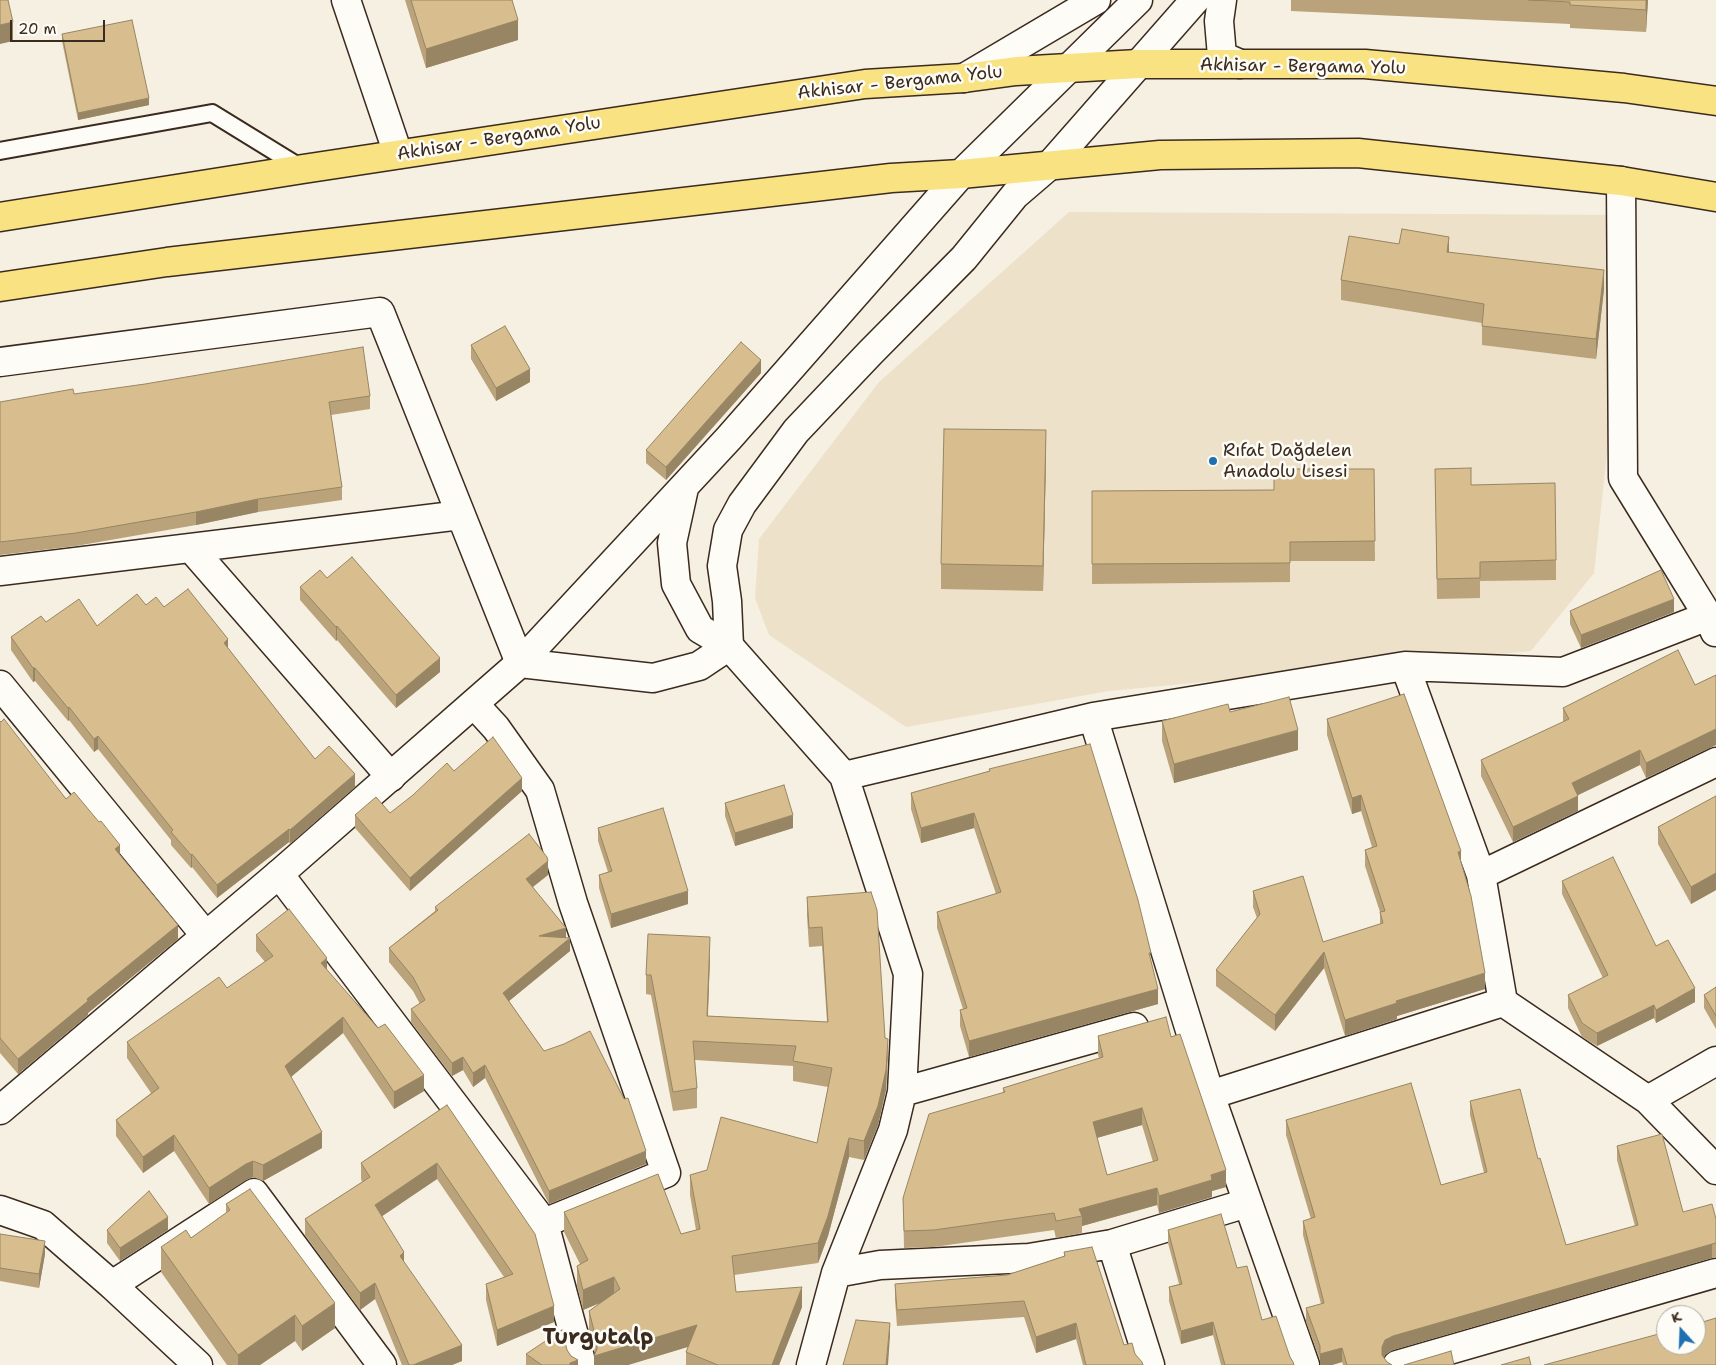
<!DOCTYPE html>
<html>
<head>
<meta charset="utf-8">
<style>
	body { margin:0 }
	#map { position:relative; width:1716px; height:1365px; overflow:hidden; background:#f6f0e2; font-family:"Shantell Sans",sans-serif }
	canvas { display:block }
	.north { position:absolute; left:1656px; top:1305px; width:50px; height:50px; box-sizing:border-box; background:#fdfcf7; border:1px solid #afa8a0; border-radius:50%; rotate:340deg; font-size:14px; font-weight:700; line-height:20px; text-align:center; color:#3b2a1e }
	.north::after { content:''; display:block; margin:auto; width:18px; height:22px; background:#1f6fb2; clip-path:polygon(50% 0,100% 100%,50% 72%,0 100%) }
	.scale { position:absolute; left:10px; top:20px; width:95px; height:22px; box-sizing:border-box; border:2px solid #3b2a1e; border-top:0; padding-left:6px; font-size:15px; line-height:18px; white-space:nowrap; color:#3b2a1e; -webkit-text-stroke:4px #fdfcf7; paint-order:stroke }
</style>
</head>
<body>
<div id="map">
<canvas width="1716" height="1365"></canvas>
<div class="north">K</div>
<div class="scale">20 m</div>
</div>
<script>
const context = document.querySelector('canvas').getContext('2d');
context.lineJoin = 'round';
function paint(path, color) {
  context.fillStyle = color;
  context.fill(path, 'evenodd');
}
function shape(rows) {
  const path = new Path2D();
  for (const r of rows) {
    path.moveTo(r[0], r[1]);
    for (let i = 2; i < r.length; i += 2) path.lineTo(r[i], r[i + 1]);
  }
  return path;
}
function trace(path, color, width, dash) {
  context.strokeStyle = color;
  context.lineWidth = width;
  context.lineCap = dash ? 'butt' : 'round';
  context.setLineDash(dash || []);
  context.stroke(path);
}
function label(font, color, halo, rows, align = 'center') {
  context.font = font + ' "Shantell Sans",sans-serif';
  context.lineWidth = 5;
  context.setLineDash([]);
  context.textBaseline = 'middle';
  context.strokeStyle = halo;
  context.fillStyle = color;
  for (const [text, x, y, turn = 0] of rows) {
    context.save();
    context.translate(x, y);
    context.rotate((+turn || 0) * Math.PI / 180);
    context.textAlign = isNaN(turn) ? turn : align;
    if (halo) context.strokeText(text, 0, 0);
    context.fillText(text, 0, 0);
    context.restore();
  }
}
const built = shape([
	[1069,212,1633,215,1594,573,1531,651,1109,691,906,727,769,635,755,598,759,539,879,382]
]);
const lane = shape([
	[0,151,212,113,303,169]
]);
const street = shape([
	[346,0,398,154],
	[1621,181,1623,478,1708,616,1715,632],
	[0,362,380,312,520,663],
	[191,548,391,777],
	[0,571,461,515],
	[729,646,844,776,908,974,902,1092,893,1130,836,1273,811,1365],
	[1405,666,1481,875,1503,1002],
	[0,685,206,936],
	[474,704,496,728,540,790,573,903,666,1173,544,1223],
	[1093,717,1210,1095,1305,1365],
	[844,776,1093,717,1405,666,1563,672,1708,616],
	[279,874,544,1223,582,1365],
	[1481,875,1716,762],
	[902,1092,1134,1027],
	[1210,1095,1503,1002,1648,1100,1716,1170],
	[1648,1100,1716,1061],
	[0,1210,43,1225,112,1285,198,1365],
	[1112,1244,1150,1365],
	[836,1273,880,1265,1029,1258,1112,1244,1247,1203],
	[112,1285,254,1193,382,1365],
	[1397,1365,1716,1273]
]);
const secondary = shape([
	[1222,0,1219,21,1222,56,1240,64],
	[964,78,1096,0],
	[684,488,672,543,676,584,700,629,729,646],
	[729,646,727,601,722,566,728,530,742,504,796,431,870,353,964,258,1015,195,1050,165,1195,0],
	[520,663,653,678,699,666,729,646],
	[0,1110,279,874,520,663,729,438,961,174,1138,0]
]);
const primary = shape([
	[0,217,303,169,865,84,964,78,1016,71,1138,64,1365,64,1624,88,1716,101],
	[0,287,167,262,891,178,961,174,1160,155,1358,153,1621,181,1716,197]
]);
const wall = shape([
	[405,0,512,0,518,40,426,68],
	[1291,0,1648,0,1646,32,1570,28,1570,24,1291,11],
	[62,34,149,105,78,120,62,41],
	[1449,252,1604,289,1596,359,1482,345,1482,323,1341,300,1341,280],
	[471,345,530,382,496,401,471,359],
	[761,373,666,480,646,463,646,450],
	[74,394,370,396,370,409,331,415,342,487,342,500,258,512,196,525,76,546,0,555,0,402],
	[1046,456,1043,591,941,589,941,564],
	[1374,469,1375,561,1290,561,1290,582,1092,584,1092,491,1274,490],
	[1435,469,1471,485,1556,560,1556,580,1480,581,1480,598,1437,599],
	[327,578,440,672,396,708,337,640,336,641,300,600,300,587],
	[146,605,164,607,228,648,315,759,355,787,290,844,289,842,217,898,192,867,191,868,171,845,171,840,98,749,94,752,69,720,68,721,35,681,33,682,11,650,11,637,46,622,97,626],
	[1570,611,1674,612,1581,648,1570,624],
	[1716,675,1716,745,1646,778,1640,765,1578,795,1578,811,1513,842,1481,776,1481,760,1563,722,1563,708,1695,685],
	[1230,712,1298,750,1174,783,1162,741,1162,721],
	[1327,719,1461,863,1485,989,1397,1016,1397,1019,1345,1036,1324,968,1275,1031,1216,986,1216,970,1257,918,1253,907,1253,891,1323,942,1380,924,1380,912,1365,866,1365,850,1372,847,1361,811,1352,814,1327,735],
	[0,721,66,799,120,855,178,939,88,1013,88,1015,18,1074,0,1053],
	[989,769,1151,961,1158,1004,969,1057,960,1026,960,1010,963,1009,937,928,937,912,996,894,974,828,921,843,911,809,911,793,989,771],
	[454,771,522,791,410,891,355,828,355,815,390,813],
	[1716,796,1716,890,1691,904,1658,844,1658,827],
	[725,803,793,828,735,846,725,816],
	[598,828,688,904,611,928,599,888,599,875,608,872,598,841],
	[548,875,533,887,566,937,570,951,509,1001,544,1051,646,1164,549,1204,485,1078,473,1087,463,1070,452,1076,411,1022,411,1009,420,1004,413,991,389,962,389,948,435,911,435,907],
	[1562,881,1656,946,1695,1002,1656,1023,1654,1018,1597,1046,1582,1037,1568,1008,1568,995,1603,978,1562,894],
	[807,897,885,1038,888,1058,886,1090,878,1125,864,1160,849,1157,828,1236,818,1263,734,1275,736,1292,802,1307,779,1365,686,1365,686,1352,688,1347,628,1365,594,1365,595,1353,589,1330,589,1311,600,1303,583,1310,577,1286,577,1266,580,1264,564,1232,564,1212,681,1234,696,1230,690,1195,690,1175,817,1143,828,1087,793,1081,793,1066,695,1060,697,1088,697,1108,673,1111,651,995,646,994,646,975,710,956,708,1016,827,1022,822,946,809,947,807,916],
	[256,935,327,970,424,1091,394,1109,343,1033,291,1077,322,1148,263,1181,253,1177,246,1180,209,1204,174,1151,143,1173,116,1136,116,1120,151,1093,127,1058,127,1042,227,988,265,962,256,951],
	[1716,987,1716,1029,1704,1008,1704,995],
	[1098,1036,1171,1037,1226,1187,1212,1191,1212,1197,1159,1213,1157,1205,1082,1226,1082,1233,1056,1238,1054,1230,934,1247,904,1248,903,1198,1003,1092,1003,1088,1099,1058,1098,1054],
	[1142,1125,1153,1162,1107,1175,1097,1138],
	[1470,1101,1538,1159,1566,1245,1635,1226,1617,1160,1617,1146,1683,1212,1716,1219,1716,1257,1712,1258,1393,1350,1385,1355,1384,1358,1387,1362,1392,1365,1343,1365,1342,1362,1332,1365,1320,1365,1320,1360,1306,1322,1306,1308,1321,1304,1303,1235,1303,1221,1311,1219,1286,1135,1286,1120,1441,1185,1484,1173,1470,1115],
	[447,1105,554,1322,497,1346,486,1300,486,1284,504,1277,437,1179,382,1216,404,1262,462,1361,452,1365,402,1365,375,1299,360,1310,305,1235,305,1219,362,1182,361,1179,361,1163],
	[226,1204,335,1328,302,1351,295,1341,260,1365,227,1365,161,1272,161,1247,191,1238,226,1213],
	[107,1230,168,1230,120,1261,107,1243],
	[1168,1230,1237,1268,1262,1320,1290,1357,1294,1365,1221,1365,1213,1335,1181,1344,1169,1301,1169,1287,1179,1284,1168,1243],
	[0,1234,45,1254,39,1288,0,1281],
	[1064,1252,1124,1345,1135,1354,1143,1365,1083,1365,1076,1339,1036,1353,1024,1317,897,1326,895,1300,895,1284,1007,1275,1064,1256],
	[567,1350,571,1356,578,1365,526,1365,526,1354]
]);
const shadedWall = shape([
	[1646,0,1648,0,1646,32],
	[518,20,518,40,426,68,426,49],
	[13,22,13,41,0,44,0,25],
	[149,98,149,105,78,120,78,113],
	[1449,237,1449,256,1447,252],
	[1604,270,1604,289,1596,359,1596,339],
	[761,360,761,373,666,480,666,467],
	[530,369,530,382,496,401,496,388],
	[1046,430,1046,456,1043,591,1043,566],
	[258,499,258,512,196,525,196,512],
	[1674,599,1674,612,1581,648,1581,635],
	[337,626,337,640,336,641,336,627],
	[228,639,228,653,224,643],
	[440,658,440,672,396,708,396,695],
	[33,668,35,668,35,681,33,682],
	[69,707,69,720,68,721,68,708],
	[1716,729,1716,745,1646,778,1646,763],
	[1298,730,1298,750,1174,783,1174,764],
	[98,736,98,749,94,752,94,739],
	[1640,750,1640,765,1572,798,1572,783],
	[355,774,355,787,290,844,290,830],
	[522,778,522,791,410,891,410,878],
	[1361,795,1361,811,1352,814,1352,798],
	[1578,796,1578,811,1513,842,1513,827],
	[974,813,974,828,921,843,921,828],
	[793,815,793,828,735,846,735,833],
	[289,829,289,842,217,898,217,885],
	[120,845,120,860,115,849],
	[1461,851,1461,867,1458,852],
	[192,854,192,867,191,868,191,855],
	[548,861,548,875,526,892,526,879],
	[1716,873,1716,890,1691,904,1691,887],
	[688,891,688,904,611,928,611,914],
	[178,925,178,939,88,1013,88,1015,18,1074,18,1059,87,999],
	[566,928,566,941,570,938,570,951,503,1006,503,993,539,936],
	[710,937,710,956,707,1035,707,1016],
	[1324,952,1324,968,1275,1031,1275,1015],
	[327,958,327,974,321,963],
	[1485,973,1485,989,1397,1016,1397,1019,1345,1036,1345,1020,1396,1001],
	[1695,988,1695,1002,1656,1023,1656,1010],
	[1158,989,1158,1004,969,1057,969,1041],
	[1654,1005,1654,1018,1597,1046,1597,1033],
	[343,1017,343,1033,285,1082,285,1066],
	[888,1039,886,1090,878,1125,864,1160,864,1141],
	[463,1057,463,1070,452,1076,452,1063],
	[485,1065,485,1078,473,1087,473,1073],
	[424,1075,424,1091,394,1109,394,1092],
	[1142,1108,1142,1125,1093,1139,1093,1122],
	[322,1132,322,1148,263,1181,263,1165],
	[174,1135,174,1151,143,1173,143,1157],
	[849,1138,849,1157,828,1236,818,1263,818,1243],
	[646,1151,646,1164,549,1204,549,1191],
	[253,1161,253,1177,246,1180,209,1204,209,1188,246,1164],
	[437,1163,437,1179,375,1221,375,1205],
	[1226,1170,1226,1187,1212,1191,1212,1197,1159,1213,1159,1196,1211,1175],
	[1157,1188,1157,1205,1082,1226,1082,1216,1079,1209],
	[168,1217,168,1230,120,1261,120,1248],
	[45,1241,45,1254,39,1288,39,1274],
	[1712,1244,1712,1258,1393,1350,1385,1355,1382,1362,1382,1347,1385,1340,1393,1336],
	[404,1252,404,1268,400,1256],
	[614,1277,614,1297,583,1310,583,1290],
	[375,1283,375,1299,360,1310,360,1293],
	[802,1287,802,1307,779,1365,772,1365],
	[335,1303,335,1328,302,1351,302,1326],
	[554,1306,554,1322,497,1346,497,1330],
	[295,1315,295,1341,260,1365,238,1365,238,1355],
	[1213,1322,1213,1335,1181,1344,1181,1331],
	[890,1323,890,1336,888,1365,886,1365],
	[1076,1323,1076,1339,1036,1353,1036,1337],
	[697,1325,697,1344,628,1365,594,1365,594,1356],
	[462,1345,462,1361,452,1365,413,1365],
	[1342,1348,1342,1362,1332,1365,1320,1365,1320,1354],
	[578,1360,578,1365,570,1365,570,1363]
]);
const building = shape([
	[0,0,8,0,13,22,0,25,0,0],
	[411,0,512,0,518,20,426,49,411,0],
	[1529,0,1646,0,1646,10,1570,5,1570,2,1529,0],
	[132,20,149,98,78,113,62,34,132,20],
	[1402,229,1449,237,1447,252,1604,270,1596,339,1482,326,1484,304,1341,280,1349,236,1399,244,1402,229],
	[505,326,530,369,496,388,471,345,505,326],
	[741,342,761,360,666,467,646,450,741,342],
	[363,347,370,396,329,402,342,487,258,499,196,512,76,533,0,542,0,402,73,389,74,394,145,384,363,347],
	[944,429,1046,430,1043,566,941,564,944,429],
	[1471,468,1471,485,1555,483,1556,560,1480,562,1480,578,1437,579,1435,469,1471,468],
	[1274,469,1374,469,1375,541,1290,542,1290,563,1092,564,1092,491,1274,490,1274,469],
	[352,557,440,658,396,695,337,626,336,627,300,587,320,570,327,578,352,557],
	[1661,570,1674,599,1581,635,1570,611,1661,570],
	[188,589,228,639,224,643,315,759,329,746,355,774,290,830,289,829,217,885,192,854,191,855,171,832,173,830,98,736,94,739,69,707,68,708,35,668,33,668,11,637,41,616,46,622,79,599,97,626,137,594,146,605,156,597,164,607,188,589],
	[1678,650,1695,685,1716,675,1716,729,1646,763,1640,750,1572,783,1578,796,1513,827,1481,760,1569,719,1563,708,1678,650],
	[1404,694,1461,851,1458,852,1471,896,1485,973,1396,1001,1397,1003,1345,1020,1324,952,1275,1015,1216,970,1260,914,1253,891,1303,876,1323,942,1383,923,1380,912,1385,911,1365,850,1377,846,1361,795,1352,798,1327,719,1404,694],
	[1289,697,1298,730,1174,764,1162,721,1228,704,1230,712,1289,697],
	[4,719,66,799,74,792,99,822,101,821,120,845,115,849,178,925,87,999,88,1001,18,1059,0,1038,0,721,1,722,4,719],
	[493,737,522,778,410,878,355,815,376,797,390,813,413,795,447,763,454,771,493,737],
	[1090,744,1138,900,1151,953,1149,953,1158,989,969,1041,960,1010,967,1008,937,912,1001,892,974,813,921,828,911,793,990,771,989,769,1090,744],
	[784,785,793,815,735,833,725,803,784,785],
	[1716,796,1716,873,1691,887,1658,827,1716,796],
	[663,808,688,891,611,914,599,875,612,871,598,828,663,808],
	[529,834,547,857,548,861,526,879,566,928,539,936,570,938,503,993,544,1051,564,1044,590,1031,624,1099,628,1098,646,1151,549,1191,485,1065,473,1073,463,1057,452,1063,411,1009,425,1000,413,977,389,948,438,910,435,907,529,834],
	[1613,857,1656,946,1668,940,1695,988,1656,1010,1654,1005,1597,1033,1582,1023,1568,995,1608,975,1562,881,1613,857],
	[871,892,877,910,885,1038,888,1039,886,1070,878,1106,864,1141,849,1138,828,1216,818,1243,732,1256,736,1292,802,1287,772,1365,718,1365,686,1352,697,1325,594,1356,597,1349,597,1342,589,1311,620,1289,614,1277,583,1290,577,1266,588,1260,564,1212,658,1174,681,1234,700,1229,690,1175,707,1170,721,1117,817,1143,832,1068,793,1061,796,1046,693,1041,697,1088,673,1092,651,975,646,975,648,934,710,937,707,1016,828,1022,822,927,809,928,807,897,871,892],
	[289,909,327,958,321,963,378,1028,385,1024,424,1075,394,1092,343,1017,285,1066,322,1132,263,1165,253,1161,246,1164,209,1188,174,1135,143,1157,116,1120,159,1088,127,1042,219,977,227,988,273,956,256,935,289,909],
	[1716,987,1716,1016,1704,995,1716,987],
	[1166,1017,1171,1037,1180,1034,1226,1170,1211,1175,1212,1180,1159,1196,1157,1188,1079,1209,1082,1216,1056,1221,1054,1213,934,1230,904,1231,903,1198,929,1114,1005,1092,1003,1088,1103,1057,1098,1036,1166,1017],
	[1142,1108,1158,1160,1107,1175,1093,1122,1142,1108],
	[1411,1083,1441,1185,1487,1172,1470,1101,1520,1089,1538,1159,1540,1158,1566,1245,1638,1225,1617,1146,1662,1134,1683,1212,1712,1204,1716,1219,1716,1243,1712,1244,1393,1336,1385,1340,1382,1347,1382,1355,1387,1362,1392,1365,1347,1365,1342,1348,1320,1354,1320,1346,1306,1308,1324,1303,1303,1221,1315,1217,1286,1120,1411,1083],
	[447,1105,535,1234,554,1306,497,1330,486,1284,513,1274,437,1163,375,1205,404,1252,400,1256,462,1345,413,1365,409,1365,375,1283,360,1293,305,1219,370,1177,361,1163,447,1105],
	[250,1189,335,1303,302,1326,295,1315,238,1355,161,1247,186,1230,191,1238,230,1210,226,1204,250,1189],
	[149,1191,168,1217,120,1248,107,1230,149,1191],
	[1221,1214,1237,1268,1247,1266,1262,1320,1276,1316,1290,1357,1293,1362,1294,1365,1225,1365,1213,1322,1181,1331,1169,1287,1182,1284,1168,1230,1221,1214],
	[0,1234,45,1241,39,1274,0,1268,0,1234],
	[1092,1247,1124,1345,1132,1343,1135,1354,1142,1362,1143,1365,1086,1365,1076,1323,1036,1337,1024,1301,897,1310,895,1284,1007,1275,1065,1256,1064,1252,1092,1247],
	[1716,1318,1716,1365,1544,1365,1666,1332,1666,1345,1696,1345,1696,1324,1716,1318],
	[856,1320,890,1323,886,1365,843,1365,856,1320],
	[562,1330,567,1350,571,1356,578,1360,570,1363,570,1365,542,1365,526,1354,562,1330],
	[1451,1351,1454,1365,1404,1365,1451,1351],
	[1529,1357,1531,1365,1501,1365,1529,1357]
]);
const markers = [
	[1213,461,5,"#1f6fb2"]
];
const streetNames = [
	["Akhisar - Bergama Yolu",1303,67,1],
	["Akhisar - Bergama Yolu",900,83,-6],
	["Akhisar - Bergama Yolu",499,139,-9]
];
const poiNames = [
	["Rıfat Dağdelen",1223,451],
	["Anadolu Lisesi",1223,472]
];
const districtNames = [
	["Turgutalp",598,1338]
];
paint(built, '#ede1c9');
trace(lane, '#3b2a1e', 20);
trace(street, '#3b2a1e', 31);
trace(secondary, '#3b2a1e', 31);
trace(primary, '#3b2a1e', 31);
trace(lane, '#fdfcf7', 16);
trace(street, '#fdfcf7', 28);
trace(secondary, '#fdfcf7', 28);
trace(primary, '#f8e281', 28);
paint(wall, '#baa37a');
paint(shadedWall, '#978563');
paint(building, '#d8be8e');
trace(building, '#978563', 1);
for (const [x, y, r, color] of markers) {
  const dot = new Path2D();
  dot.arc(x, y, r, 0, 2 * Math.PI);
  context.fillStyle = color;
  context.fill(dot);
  trace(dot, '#fdfcf7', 2);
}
label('18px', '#3b2a1e', '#fdfcf7', streetNames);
label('18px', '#3b2a1e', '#fdfcf7', poiNames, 'left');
label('bold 22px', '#3b2a1e', '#fdfcf7', districtNames);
</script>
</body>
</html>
